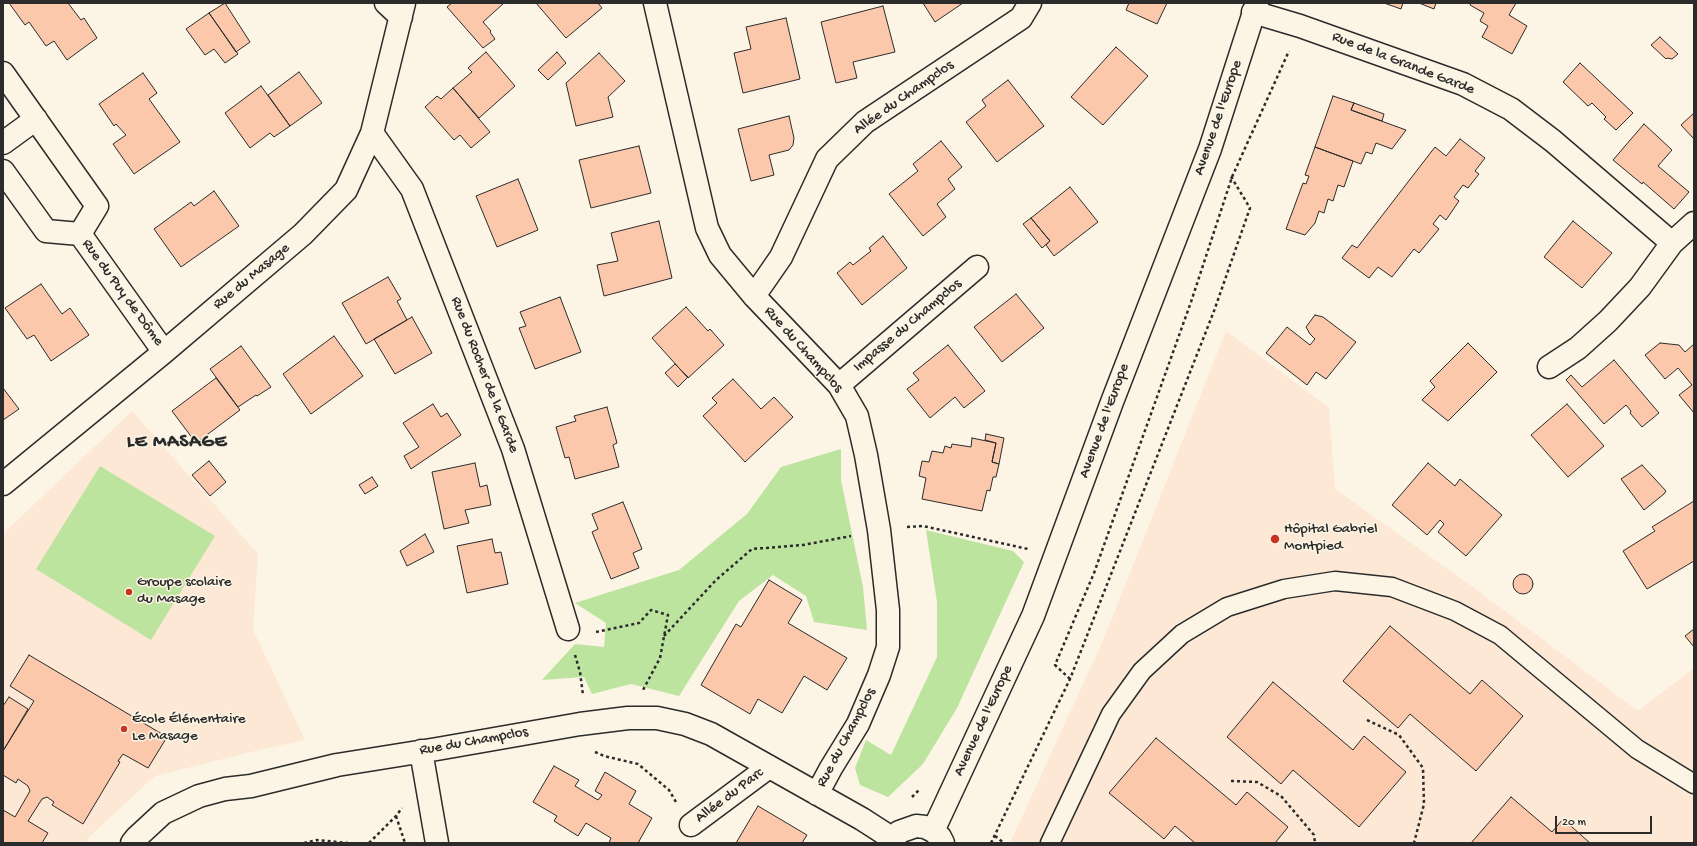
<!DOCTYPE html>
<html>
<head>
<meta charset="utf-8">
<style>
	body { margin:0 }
	#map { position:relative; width:1697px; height:846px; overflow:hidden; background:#fcf5e5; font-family:"Gochi Hand",sans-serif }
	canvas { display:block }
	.frame { position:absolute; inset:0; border:4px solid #2b2b2b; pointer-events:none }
	.scale { position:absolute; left:1555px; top:816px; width:97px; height:18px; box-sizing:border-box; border:2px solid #2b2b2b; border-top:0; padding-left:5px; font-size:12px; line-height:14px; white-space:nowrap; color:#2b2b2b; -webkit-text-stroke:3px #fcf5e5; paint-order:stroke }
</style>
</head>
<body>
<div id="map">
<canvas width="1697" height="846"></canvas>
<div class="frame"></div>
<div class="scale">20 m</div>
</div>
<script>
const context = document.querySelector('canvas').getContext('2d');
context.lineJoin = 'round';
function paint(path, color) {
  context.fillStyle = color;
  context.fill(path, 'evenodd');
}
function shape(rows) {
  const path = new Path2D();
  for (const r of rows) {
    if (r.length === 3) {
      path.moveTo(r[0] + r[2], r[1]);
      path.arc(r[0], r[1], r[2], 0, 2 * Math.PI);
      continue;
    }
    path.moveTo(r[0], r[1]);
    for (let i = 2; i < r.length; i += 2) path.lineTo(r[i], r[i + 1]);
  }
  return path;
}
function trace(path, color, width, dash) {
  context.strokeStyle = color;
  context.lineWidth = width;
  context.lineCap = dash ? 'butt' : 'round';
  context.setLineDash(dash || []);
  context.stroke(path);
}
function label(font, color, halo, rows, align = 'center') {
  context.font = font + ' "Gochi Hand",sans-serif';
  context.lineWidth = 3;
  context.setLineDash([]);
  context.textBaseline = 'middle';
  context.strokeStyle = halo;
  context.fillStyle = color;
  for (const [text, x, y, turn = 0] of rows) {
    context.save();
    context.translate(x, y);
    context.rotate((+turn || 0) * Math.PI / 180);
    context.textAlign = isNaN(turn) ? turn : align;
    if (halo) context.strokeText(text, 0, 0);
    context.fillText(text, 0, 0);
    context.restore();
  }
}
const built = shape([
	[1226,331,1329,408,1335,489,1477,590,1638,711,1694,668,1694,843,1010,843,1105,636],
	[132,411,258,554,253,630,305,740,263,749,155,776,90,836,86,843,3,843,3,534]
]);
const green = shape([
	[841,449,841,480,863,587,867,630,814,622,806,596,773,575,739,601,679,696,631,684,592,694,584,677,542,680,575,644,604,647,606,623,575,603,679,570,747,514,781,467],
	[100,466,215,536,151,640,36,569],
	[926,530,1013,551,1024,562,957,708,923,764,888,797,860,785,855,768,866,740,891,755,937,657,937,602]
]);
const building = shape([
	[9,3,68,3,81,20,84,18,97,38,67,60,54,41,46,46,29,22,25,25,9,3],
	[225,3,250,42,236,52,209,13,225,3],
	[452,3,504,3,483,22,491,31,490,32,495,39,483,48,447,7,452,3],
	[536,3,598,3,602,8,566,38,536,3],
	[923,3,963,3,935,22,923,3],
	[1129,3,1167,3,1157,24,1126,10,1129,3],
	[1384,3,1403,3,1401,9,1384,3],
	[1419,3,1436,3,1434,9,1419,3],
	[1471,3,1516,3,1509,15,1527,26,1512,54,1482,37,1488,26,1480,21,1484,13,1470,5,1471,3],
	[883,6,895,52,853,62,857,78,836,83,821,22,883,6],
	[209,13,238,54,225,63,214,49,205,55,186,29,209,13],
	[786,18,800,79,743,93,734,53,751,49,746,27,786,18],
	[1660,37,1678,54,1672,59,1667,58,1666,59,1651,45,1660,37],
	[1116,47,1148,76,1103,125,1071,97,1116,47],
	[486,52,515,86,479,118,453,88,472,72,468,68,486,52],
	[557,52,566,63,548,80,538,70,557,52],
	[599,53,625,81,608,97,613,117,576,126,566,83,599,53],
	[1580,63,1633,113,1616,130,1604,119,1606,117,1592,103,1588,106,1563,82,1580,63],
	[299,72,322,103,290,126,268,95,299,72],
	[143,73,157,93,149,99,180,142,134,174,113,144,126,135,116,124,114,126,99,104,143,73],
	[1008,80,1044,126,997,162,966,122,986,106,982,100,1008,80],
	[261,86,290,126,274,137,270,133,250,148,225,113,261,86],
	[453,88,490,132,471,148,460,135,454,140,425,107,437,96,441,99,453,88],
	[1333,96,1354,103,1351,110,1406,130,1392,149,1376,143,1372,154,1366,152,1361,164,1315,147,1333,96],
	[1354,103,1384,114,1382,121,1351,110,1354,103],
	[1694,113,1694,139,1681,125,1694,113],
	[789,116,794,138,793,145,789,150,769,155,774,175,751,181,738,129,789,116],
	[1644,124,1672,150,1658,166,1689,192,1674,209,1643,182,1642,184,1613,160,1644,124],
	[1460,139,1485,158,1475,171,1479,174,1468,188,1463,185,1454,197,1459,201,1446,220,1440,215,1433,224,1439,229,1419,253,1414,249,1392,277,1378,267,1369,278,1342,258,1352,245,1357,248,1435,147,1446,156,1460,139],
	[941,141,962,167,948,179,955,189,937,204,946,217,923,236,889,194,918,171,913,164,941,141],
	[639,146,651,193,591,208,579,160,639,146],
	[1315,147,1353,161,1344,187,1338,185,1333,201,1328,199,1324,213,1319,211,1315,223,1305,235,1286,229,1303,183,1306,184,1309,176,1305,175,1315,147],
	[518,179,538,230,497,247,476,196,518,179],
	[1070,187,1098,222,1054,256,1046,245,1050,241,1031,218,1070,187],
	[214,191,239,226,181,267,154,229,191,202,194,206,214,191],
	[1031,218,1050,241,1042,248,1023,224,1031,218],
	[659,221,672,278,604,296,597,265,618,261,611,233,659,221],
	[1573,221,1612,253,1582,288,1544,257,1573,221],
	[883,236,907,268,862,305,837,273,850,262,853,265,871,251,869,248,883,236],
	[388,277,401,299,397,301,407,320,366,344,342,303,388,277],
	[41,284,62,314,70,308,89,335,51,361,34,335,27,339,5,308,41,284],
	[1016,294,1044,328,1002,362,974,327,1016,294],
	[560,297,581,352,535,369,519,328,526,326,520,312,560,297],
	[686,307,708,331,710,329,724,345,688,378,652,338,686,307],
	[1315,315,1323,317,1356,342,1326,379,1316,372,1307,385,1266,353,1287,327,1310,345,1315,339,1310,334,1306,327,1315,315],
	[412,317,432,353,395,374,374,339,412,317],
	[334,336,363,376,311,414,283,374,334,336],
	[1468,343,1497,372,1448,421,1422,400,1435,387,1430,381,1468,343],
	[1660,343,1679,345,1685,352,1694,344,1694,413,1679,395,1692,385,1678,368,1665,379,1645,355,1660,343],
	[948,345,985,391,964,408,955,397,930,418,907,389,919,380,913,373,948,345],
	[241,346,271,387,257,396,256,395,238,407,210,369,241,346],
	[1614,360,1659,413,1642,427,1630,413,1631,411,1626,405,1604,424,1566,380,1571,375,1582,387,1614,360],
	[675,364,688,377,678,387,665,373,675,364],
	[216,378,240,410,196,443,172,411,216,378],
	[733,379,761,409,774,397,793,417,745,462,703,416,717,403,712,398,733,379],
	[3,388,19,409,3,420,3,388],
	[433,404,441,417,447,413,461,435,411,469,404,456,419,447,403,423,433,404],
	[1567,404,1604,446,1568,477,1531,435,1567,404],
	[607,407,617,443,613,445,619,467,575,479,569,457,565,458,556,427,576,421,574,416,607,407],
	[986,434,1004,438,999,464,992,462,996,443,985,440,986,434],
	[972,438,996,443,992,462,999,464,996,477,993,477,990,491,987,490,982,511,922,499,926,478,919,476,922,461,929,462,932,451,943,453,945,446,951,448,952,444,971,447,972,438],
	[209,461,226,482,210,496,192,475,209,461],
	[475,463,480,487,487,485,491,505,465,510,469,523,444,529,432,472,475,463],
	[1428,463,1455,486,1460,479,1502,515,1466,556,1438,532,1444,524,1440,520,1427,535,1392,505,1428,463],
	[1642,465,1666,491,1664,494,1644,510,1621,479,1642,465],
	[372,477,378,486,365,494,359,485,372,477],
	[1694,501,1694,561,1647,589,1623,551,1655,531,1652,527,1694,501],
	[623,502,642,549,633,553,639,568,611,579,592,532,598,529,592,514,623,502],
	[425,534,434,552,407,566,400,551,425,534],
	[492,539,495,553,501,552,508,584,467,593,457,546,492,539],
	[1523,584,10],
	[769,580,802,600,788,623,847,658,827,690,804,676,782,713,758,699,750,714,701,685,736,624,741,627,769,580],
	[1390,626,1470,694,1482,680,1523,716,1476,771,1410,714,1398,728,1343,681,1390,626],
	[1694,629,1694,647,1685,636,1694,629],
	[29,655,167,737,148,768,123,754,118,761,120,762,83,824,52,805,54,802,47,797,42,799,28,821,48,833,42,843,3,843,3,810,15,817,30,791,28,786,18,779,16,783,3,775,3,751,34,701,10,686,29,655],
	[1273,682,1353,750,1364,736,1406,772,1359,827,1293,770,1281,784,1227,737,1273,682],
	[9,697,28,709,3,751,3,706,9,697],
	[1156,738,1236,805,1247,792,1288,827,1275,843,1195,843,1175,826,1164,839,1109,793,1156,738],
	[554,766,579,780,575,786,598,800,602,795,595,791,605,772,636,791,629,804,652,818,638,843,609,843,611,838,586,823,578,836,554,821,557,816,533,802,554,766],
	[1511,797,1552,832,1563,819,1590,843,1471,843,1511,797],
	[758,806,807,835,802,843,736,843,758,806]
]);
const path = shape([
	[907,527,923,526,1028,549],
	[596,632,639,623,651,610,668,615,660,658,643,690],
	[664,636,716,580,752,549,803,545,851,536],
	[575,655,580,672,583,695],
	[1070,679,1055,665,1094,573,1191,302,1232,177,1289,51],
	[1367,720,1399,735,1423,768,1424,804,1414,843],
	[595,752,604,756,638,764,669,790,676,802],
	[1231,781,1257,782,1281,796,1314,835,1315,843],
	[912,797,920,789],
	[396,816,405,843],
	[995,836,1004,843],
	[304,843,317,840,348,843],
	[369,843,396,816,402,808],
	[991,843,1070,679,1214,311,1250,208,1230,175]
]);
const service = shape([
	[1050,843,1111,714,1142,671,1182,634,1227,607,1284,589,1335,581,1392,587,1455,611,1500,635,1637,749,1694,784]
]);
const pedestrian = shape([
	[691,825,769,767]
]);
const minor = shape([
	[386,3,401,17],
	[655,3,707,228,720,255,754,296,839,385,857,416,866,455,879,530,888,610,888,647,879,675,858,724,831,768,817,794],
	[1253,12,1300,26,1463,84,1511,109,1553,141,1672,243],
	[3,73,97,206,80,234],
	[372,133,412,189,513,449,568,629],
	[3,143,36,119],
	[3,171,46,231,80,234,164,352],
	[754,296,781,257,827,159,865,122,1021,18,1030,3],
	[1549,367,1578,348,1608,321,1640,287,1672,243,1694,223],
	[839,385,977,267],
	[3,484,164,352,303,234,346,190,372,133,404,3],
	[421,751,437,843],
	[132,843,136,838,163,813,199,796,225,789,251,786,337,765,437,749,580,724,628,718,657,718,685,724,711,734,862,819,893,839]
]);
const secondary = shape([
	[933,831,1033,616,1112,402,1210,149,1257,3],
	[891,843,899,832,916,826,925,827,933,831,940,837,943,843]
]);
const markers = [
	[1275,539,5,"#c8321e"],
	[129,592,4,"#c8321e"],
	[124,729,4,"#c8321e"]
];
const streetNames = [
	["Rue de la Grande Garde",1403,64,21],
	["Allée du Champclos",904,98,-35],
	["Avenue de l'Europe",1219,118,-71],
	["Rue du Masage",252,277,-40],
	["Rue du Puy de Dôme",122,293,54],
	["Impasse du Champclos",908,326,-40],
	["Rue du Champclos",803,350,48],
	["Rue du Rocher de la Garde",484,375,69],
	["Avenue de l'Europe",1105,421,-70],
	["Avenue de l'Europe",984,721,-65],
	["Rue du Champclos",847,738,-62],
	["Rue du Champclos",474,742,-10],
	["Allée du Parc",730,796,-37]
];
const poiNames = [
	["Hôpital Gabriel",1284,530],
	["Montpied",1284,547],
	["Groupe scolaire",137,583],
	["du Masage",137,600],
	["École Élémentaire",132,720],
	["Le Masage",132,737]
];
const districtNames = [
	["LE MASAGE",177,443]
];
paint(built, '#fce8d4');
paint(green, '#bce49f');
paint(building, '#fbc8ab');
trace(building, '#2b2b2b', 1);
trace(service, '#2b2b2b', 21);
trace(pedestrian, '#2b2b2b', 25);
trace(minor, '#2b2b2b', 25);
trace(secondary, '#2b2b2b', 25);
trace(path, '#2b2b2b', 2.5, [3, 3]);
trace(service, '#fcf5e5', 18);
trace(pedestrian, '#fcf5e5', 22);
trace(minor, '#fcf5e5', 22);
trace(secondary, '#fcf5e5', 22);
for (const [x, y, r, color] of markers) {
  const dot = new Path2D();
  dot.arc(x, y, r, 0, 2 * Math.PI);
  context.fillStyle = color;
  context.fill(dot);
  trace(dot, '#fcf5e5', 1.5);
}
label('15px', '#2b2b2b', '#fcf5e5', streetNames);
label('15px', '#2b2b2b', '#fcf5e5', poiNames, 'left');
context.letterSpacing = '1px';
label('bold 19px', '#2b2b2b', '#fcf5e5', districtNames);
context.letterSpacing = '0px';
</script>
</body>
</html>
